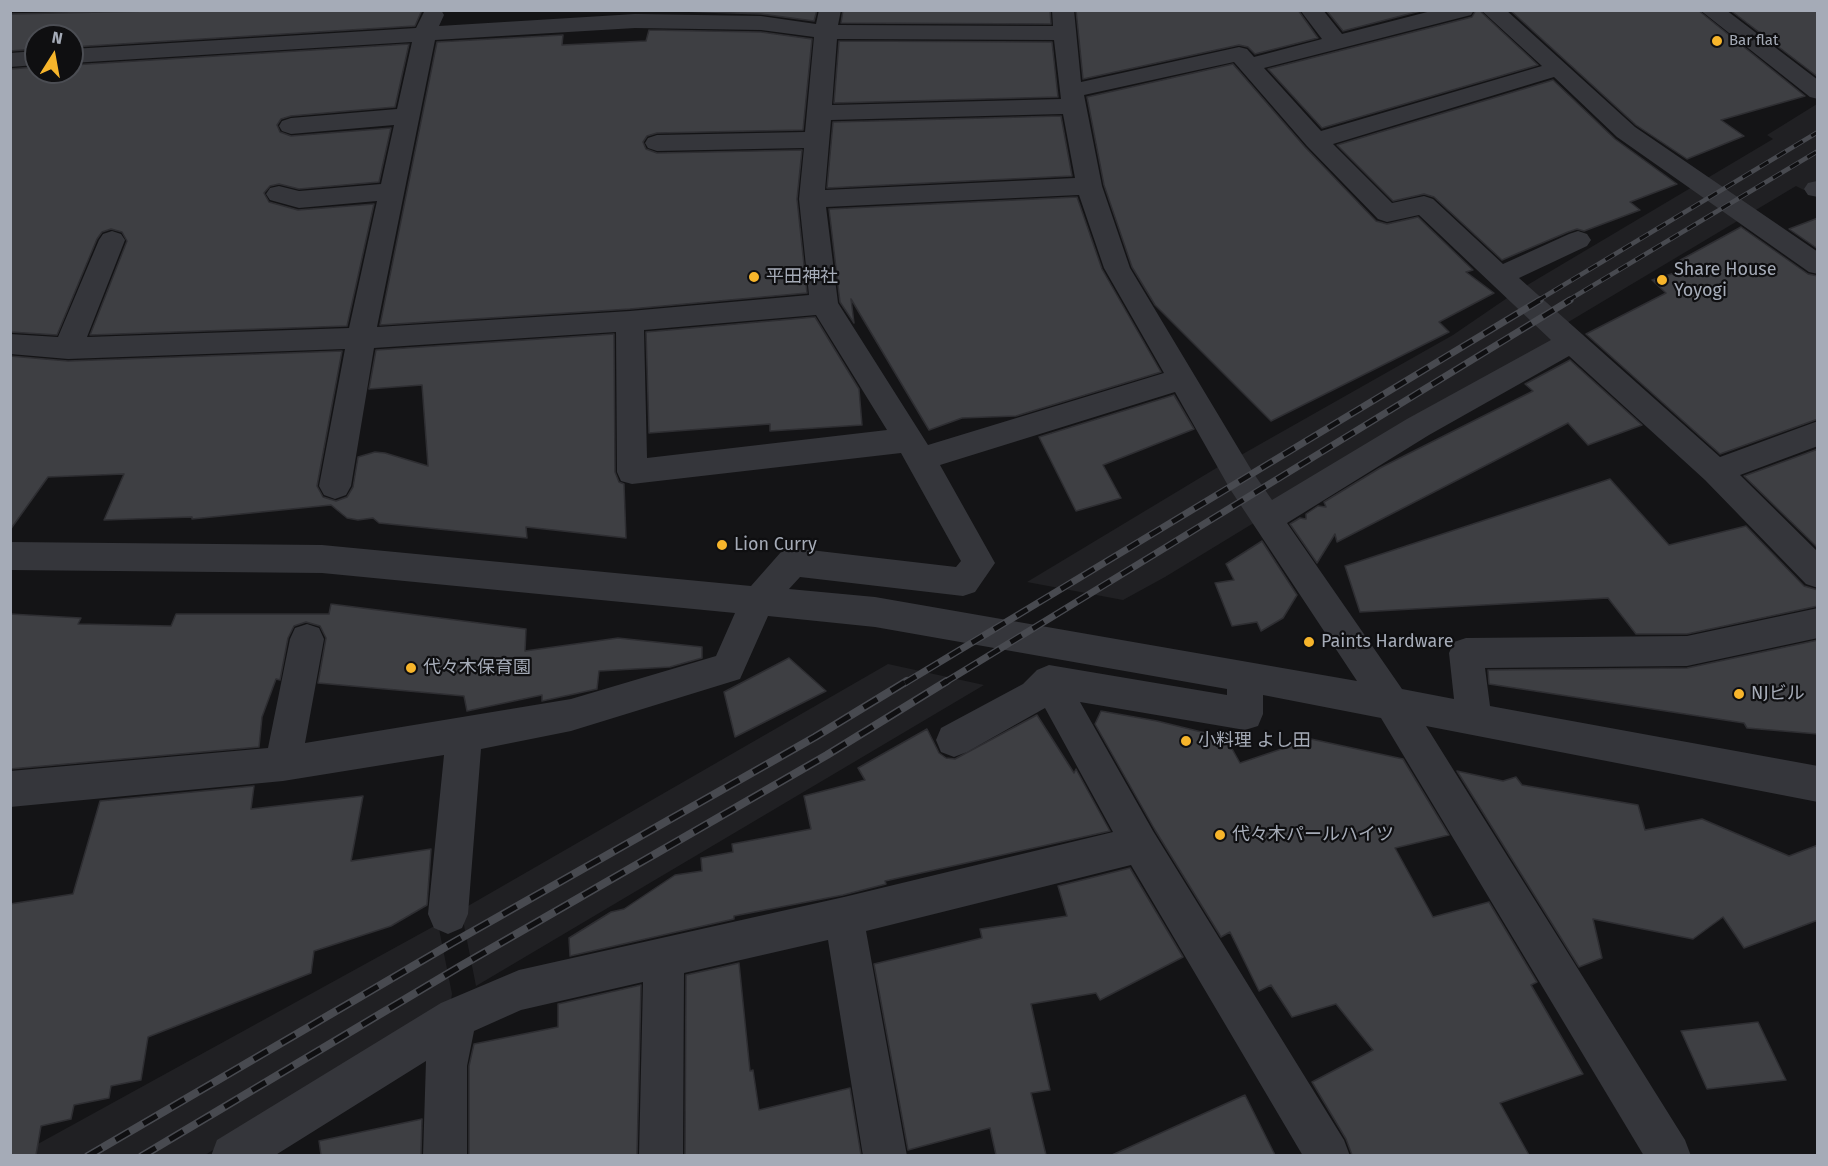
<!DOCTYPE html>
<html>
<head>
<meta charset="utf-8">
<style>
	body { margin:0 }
	#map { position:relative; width:1828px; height:1166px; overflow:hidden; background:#141416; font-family:"Fira Sans",sans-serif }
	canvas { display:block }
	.frame { position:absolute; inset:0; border:12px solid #a5abb7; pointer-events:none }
	.north { position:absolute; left:24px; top:24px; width:60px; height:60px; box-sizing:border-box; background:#0f0f11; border:2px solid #4b4d53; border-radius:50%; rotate:11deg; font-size:16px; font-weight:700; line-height:24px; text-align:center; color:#a5abb7 }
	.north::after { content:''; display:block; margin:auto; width:21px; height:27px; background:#f7b52b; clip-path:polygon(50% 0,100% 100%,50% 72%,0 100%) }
</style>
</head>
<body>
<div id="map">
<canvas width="1828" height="1166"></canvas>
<div class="frame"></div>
<div class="north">N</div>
</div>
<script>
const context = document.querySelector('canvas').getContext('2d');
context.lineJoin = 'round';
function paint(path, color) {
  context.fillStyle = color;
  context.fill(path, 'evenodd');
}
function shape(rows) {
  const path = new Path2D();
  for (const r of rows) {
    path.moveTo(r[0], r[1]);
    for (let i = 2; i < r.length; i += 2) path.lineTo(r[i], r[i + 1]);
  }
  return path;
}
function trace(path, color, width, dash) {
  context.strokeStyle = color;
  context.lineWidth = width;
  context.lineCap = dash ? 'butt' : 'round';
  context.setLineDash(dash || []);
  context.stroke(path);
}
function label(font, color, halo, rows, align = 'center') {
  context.font = font + ' "Fira Sans","Noto Sans JP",sans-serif';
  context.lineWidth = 4.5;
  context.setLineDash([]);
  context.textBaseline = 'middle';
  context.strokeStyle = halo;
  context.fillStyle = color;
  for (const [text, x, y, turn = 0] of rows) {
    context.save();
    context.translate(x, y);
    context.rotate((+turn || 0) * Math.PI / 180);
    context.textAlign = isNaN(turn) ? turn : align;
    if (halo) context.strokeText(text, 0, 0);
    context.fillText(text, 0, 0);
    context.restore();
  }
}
const built = shape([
	[1817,104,1817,182,1804,190,1796,186,1560,327,1519,290,1773,139,1767,135],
	[1513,294,1557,340,1271,504,1241,455,1453,335],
	[1223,464,1257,521,1165,577,1123,600,1027,582],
	[888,664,984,685,476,986,461,910],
	[438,924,452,994,450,1007,205,1155,16,1156]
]);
const building = shape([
	[198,10,422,10,415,26,72,47,72,36,36,36,36,49,10,51,10,14,198,10],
	[655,10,817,10,814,21,761,14,655,10],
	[843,10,1050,10,1051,24,841,23,843,10],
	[1076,10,1298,10,1318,38,1255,54,1248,47,1239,45,1083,79,1076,10],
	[1326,10,1424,10,1343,31,1326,10],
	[1476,10,1479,10,1538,65,1322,128,1268,69,1472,17,1476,10],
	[1510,10,1698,10,1805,96,1721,120,1744,136,1687,159,1636,125,1510,10],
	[1730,10,1818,10,1818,77,1730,10],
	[649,30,761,32,812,39,803,130,657,133,647,136,643,142,646,149,657,153,802,150,797,199,807,293,630,309,380,325,437,42,563,35,562,45,646,41,649,30],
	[839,41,1052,42,1058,97,834,103,839,41],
	[409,44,395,107,291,116,281,119,277,125,280,132,291,136,391,128,379,182,299,189,279,184,270,186,264,193,269,202,298,210,374,204,347,326,90,335,127,241,122,232,111,229,102,232,97,239,57,335,10,332,10,69,36,67,36,72,72,72,72,65,409,44],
	[1233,64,1305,147,1376,221,1387,224,1418,217,1473,270,1466,272,1494,293,1439,322,1449,332,1271,421,1155,305,1132,267,1104,185,1087,97,1233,64],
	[1553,80,1615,139,1677,184,1630,202,1640,210,1584,231,1577,229,1568,232,1502,260,1434,197,1424,194,1393,201,1337,145,1553,80],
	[1061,116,1072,176,827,188,833,122,1061,116],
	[1077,197,1102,269,1161,372,1016,416,962,418,929,430,851,299,854,323,840,302,829,209,1077,197],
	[1818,218,1818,249,1789,229,1818,218],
	[1741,227,1808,274,1818,276,1818,419,1720,454,1586,334,1666,293,1652,280,1684,270,1675,263,1741,227],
	[815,317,859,389,862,425,770,431,770,424,649,433,646,332,815,317],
	[614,334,615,472,619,482,624,484,626,538,526,527,527,538,379,523,373,518,358,520,347,518,331,505,192,519,192,517,104,520,124,474,48,477,10,530,10,356,68,361,342,351,317,486,323,497,336,501,347,497,353,487,358,457,375,452,385,453,428,466,422,385,369,389,376,350,614,334],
	[1570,360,1642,425,1588,445,1568,423,1337,542,1335,534,1317,563,1290,524,1300,518,1306,519,1306,514,1318,506,1326,507,1324,502,1380,468,1533,391,1525,384,1570,360],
	[1174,395,1194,429,1103,465,1121,498,1076,511,1039,437,1174,395],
	[1818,449,1818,548,1744,476,1818,449],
	[1610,479,1669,545,1746,526,1804,586,1818,590,1818,606,1687,634,1636,634,1608,598,1360,612,1345,566,1610,479],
	[1262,541,1297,595,1283,618,1261,631,1257,622,1232,626,1215,583,1234,580,1226,564,1262,541],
	[331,604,526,629,525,651,618,638,702,647,702,658,670,667,599,671,597,689,542,701,542,695,467,711,464,696,318,683,326,638,320,626,306,622,294,626,288,638,280,680,276,679,262,717,259,747,10,769,10,614,81,618,78,624,171,626,176,614,329,614,331,604],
	[1818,640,1818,734,1747,728,1744,723,1489,684,1488,670,1687,668,1818,640],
	[789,658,826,691,735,737,724,692,789,658],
	[1101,711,1157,721,1226,738,1240,763,1311,739,1403,759,1449,835,1395,848,1433,917,1489,902,1537,982,1531,985,1583,1074,1500,1103,1529,1155,1352,1155,1346,1139,1312,1082,1373,1050,1336,1004,1292,1017,1271,985,1259,991,1230,932,1221,937,1155,830,1095,724,1101,711],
	[1037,715,1074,773,1076,769,1110,831,885,881,886,884,843,895,734,916,734,919,570,956,569,938,611,912,624,909,675,875,702,871,701,858,733,852,732,844,811,829,804,796,865,780,858,768,927,729,939,753,946,758,955,759,1037,715],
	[1457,771,1503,781,1516,777,1522,785,1638,805,1645,830,1702,819,1789,856,1818,845,1818,920,1744,948,1723,917,1693,939,1593,919,1602,958,1579,967,1457,771],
	[254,786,251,809,363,796,351,861,431,849,427,905,391,926,314,951,311,973,148,1037,141,1080,111,1086,109,1098,74,1105,71,1119,41,1126,36,1155,10,1155,10,904,73,894,100,801,254,786],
	[1130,868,1183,957,1100,1000,1096,993,1031,1004,1050,1090,1031,1093,1046,1155,996,1155,990,1128,908,1150,874,964,982,938,980,929,1067,916,1058,886,1130,868],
	[739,963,750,1071,753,1070,759,1110,850,1088,861,1155,685,1155,686,975,739,963],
	[641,985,637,1155,469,1155,469,1066,474,1044,558,1027,558,1004,641,985],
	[1758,1022,1786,1080,1707,1089,1681,1031,1758,1022],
	[1245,1095,1275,1155,1112,1155,1245,1095],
	[422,1119,421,1155,321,1155,319,1141,422,1119]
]);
const minor = shape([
	[425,10,441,10,444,15,439,26,635,14,761,16,816,24,819,10,841,10,838,25,1053,26,1052,10,1074,10,1081,82,1239,47,1247,49,1254,57,1322,39,1300,10,1323,10,1342,34,1435,10,1474,10,1471,15,1264,68,1321,131,1542,66,1481,10,1506,10,1635,127,1818,252,1818,274,1809,272,1617,137,1554,77,1333,144,1392,203,1424,196,1433,199,1503,264,1569,234,1578,231,1587,234,1591,240,1587,246,1519,278,1720,457,1818,421,1818,446,1740,475,1818,552,1818,588,1806,584,1705,480,1569,356,1429,435,1287,523,1402,689,1454,699,1449,653,1454,642,1466,638,1687,636,1818,608,1818,638,1687,666,1485,668,1490,706,1818,766,1818,802,1426,726,1685,1140,1691,1156,1644,1156,1381,718,1263,695,1263,714,1258,726,1245,730,1080,702,1153,831,1344,1140,1350,1156,1303,1156,1131,865,866,931,907,1156,863,1156,828,940,684,973,683,1156,639,1156,643,982,521,1010,474,1031,467,1066,467,1156,423,1156,426,1061,274,1156,211,1156,217,1140,441,1003,519,970,844,897,1113,832,1045,708,967,752,954,757,941,752,936,740,941,728,1023,684,1037,670,1049,665,1227,695,1227,689,875,627,768,616,740,679,571,731,481,749,468,914,462,928,448,934,434,928,428,914,444,755,283,781,10,807,10,771,268,748,290,639,295,628,307,624,319,628,324,639,305,743,571,699,716,656,735,613,322,573,10,570,10,542,322,545,751,586,781,552,793,548,956,567,961,561,901,453,632,484,621,481,617,472,616,332,374,348,351,486,346,495,335,499,324,495,319,486,345,349,68,359,10,354,10,334,58,337,99,240,103,234,112,231,121,234,125,240,87,337,349,328,377,201,299,208,270,200,266,194,270,188,279,186,299,191,381,184,394,125,291,134,282,131,279,126,282,121,291,118,397,109,412,42,72,63,72,49,416,28,425,10],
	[635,28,761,30,814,37,805,132,657,135,648,138,645,143,648,148,657,151,804,148,799,199,809,295,630,311,377,327,435,40,635,28],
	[837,39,1054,40,1061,99,832,105,837,39],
	[1234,62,1307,146,1378,219,1387,222,1419,215,1551,340,1407,419,1272,500,1252,471,1130,268,1102,186,1084,95,1234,62],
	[1063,114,1075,178,825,190,831,120,1063,114],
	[1079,195,1104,268,1164,373,928,445,838,303,826,207,1079,195],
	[816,315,887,430,647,458,644,330,816,315],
	[1175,392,1230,489,1357,681,875,597,789,589,800,577,963,596,975,592,995,563,940,465,1175,392],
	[1700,10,1726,10,1818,80,1818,99,1810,97,1700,10],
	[36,51,36,65,10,67,10,53,36,51],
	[1817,181,1818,197,1808,195,1804,189,1808,183,1817,181]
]);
const railFar2 = shape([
	[1537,301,1818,132],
	[1567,301,1818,151]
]);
const railFar1 = shape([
	[905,683,1540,300],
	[944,683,1570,300]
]);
const rail = shape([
	[88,1156,454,942,815,737,907,681],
	[142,1156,459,967,827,755,947,681]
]);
const markers = [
	[1717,41,6,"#f7b52b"],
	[754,277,6,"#f7b52b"],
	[1662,280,6,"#f7b52b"],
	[722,545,6,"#f7b52b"],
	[1309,642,6,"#f7b52b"],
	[411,668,6,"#f7b52b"],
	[1739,694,6,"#f7b52b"],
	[1186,741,6,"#f7b52b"],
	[1220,835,6,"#f7b52b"]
];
const farPoinames = [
	["Bar flat",1729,41]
];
const poiNames = [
	["Share House",1674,270],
	["Yoyogi",1674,291],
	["平田神社",766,277],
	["Lion Curry",734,545],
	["Paints Hardware",1321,642],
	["代々木保育園",423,668],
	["NJビル",1751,694],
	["小料理 よし田",1198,741],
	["代々木パールハイツ",1232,835]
];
paint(built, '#202023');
paint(building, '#3e3f43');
trace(building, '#2e2e32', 1.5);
paint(minor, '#35363b');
trace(railFar2, '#484a50', 4.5);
trace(railFar1, '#484a50', 7);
trace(rail, '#484a50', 8);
trace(railFar2, '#0f0f11', 3, [10]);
trace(railFar1, '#0f0f11', 4.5, [13]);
trace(rail, '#0f0f11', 5, [16]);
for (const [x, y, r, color] of markers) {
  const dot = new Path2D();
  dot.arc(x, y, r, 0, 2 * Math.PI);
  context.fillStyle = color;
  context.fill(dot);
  trace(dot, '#0f0f11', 2);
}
label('15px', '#a5abb7', '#0f0f11', farPoinames, 'left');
label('18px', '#a5abb7', '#0f0f11', poiNames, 'left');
</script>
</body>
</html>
